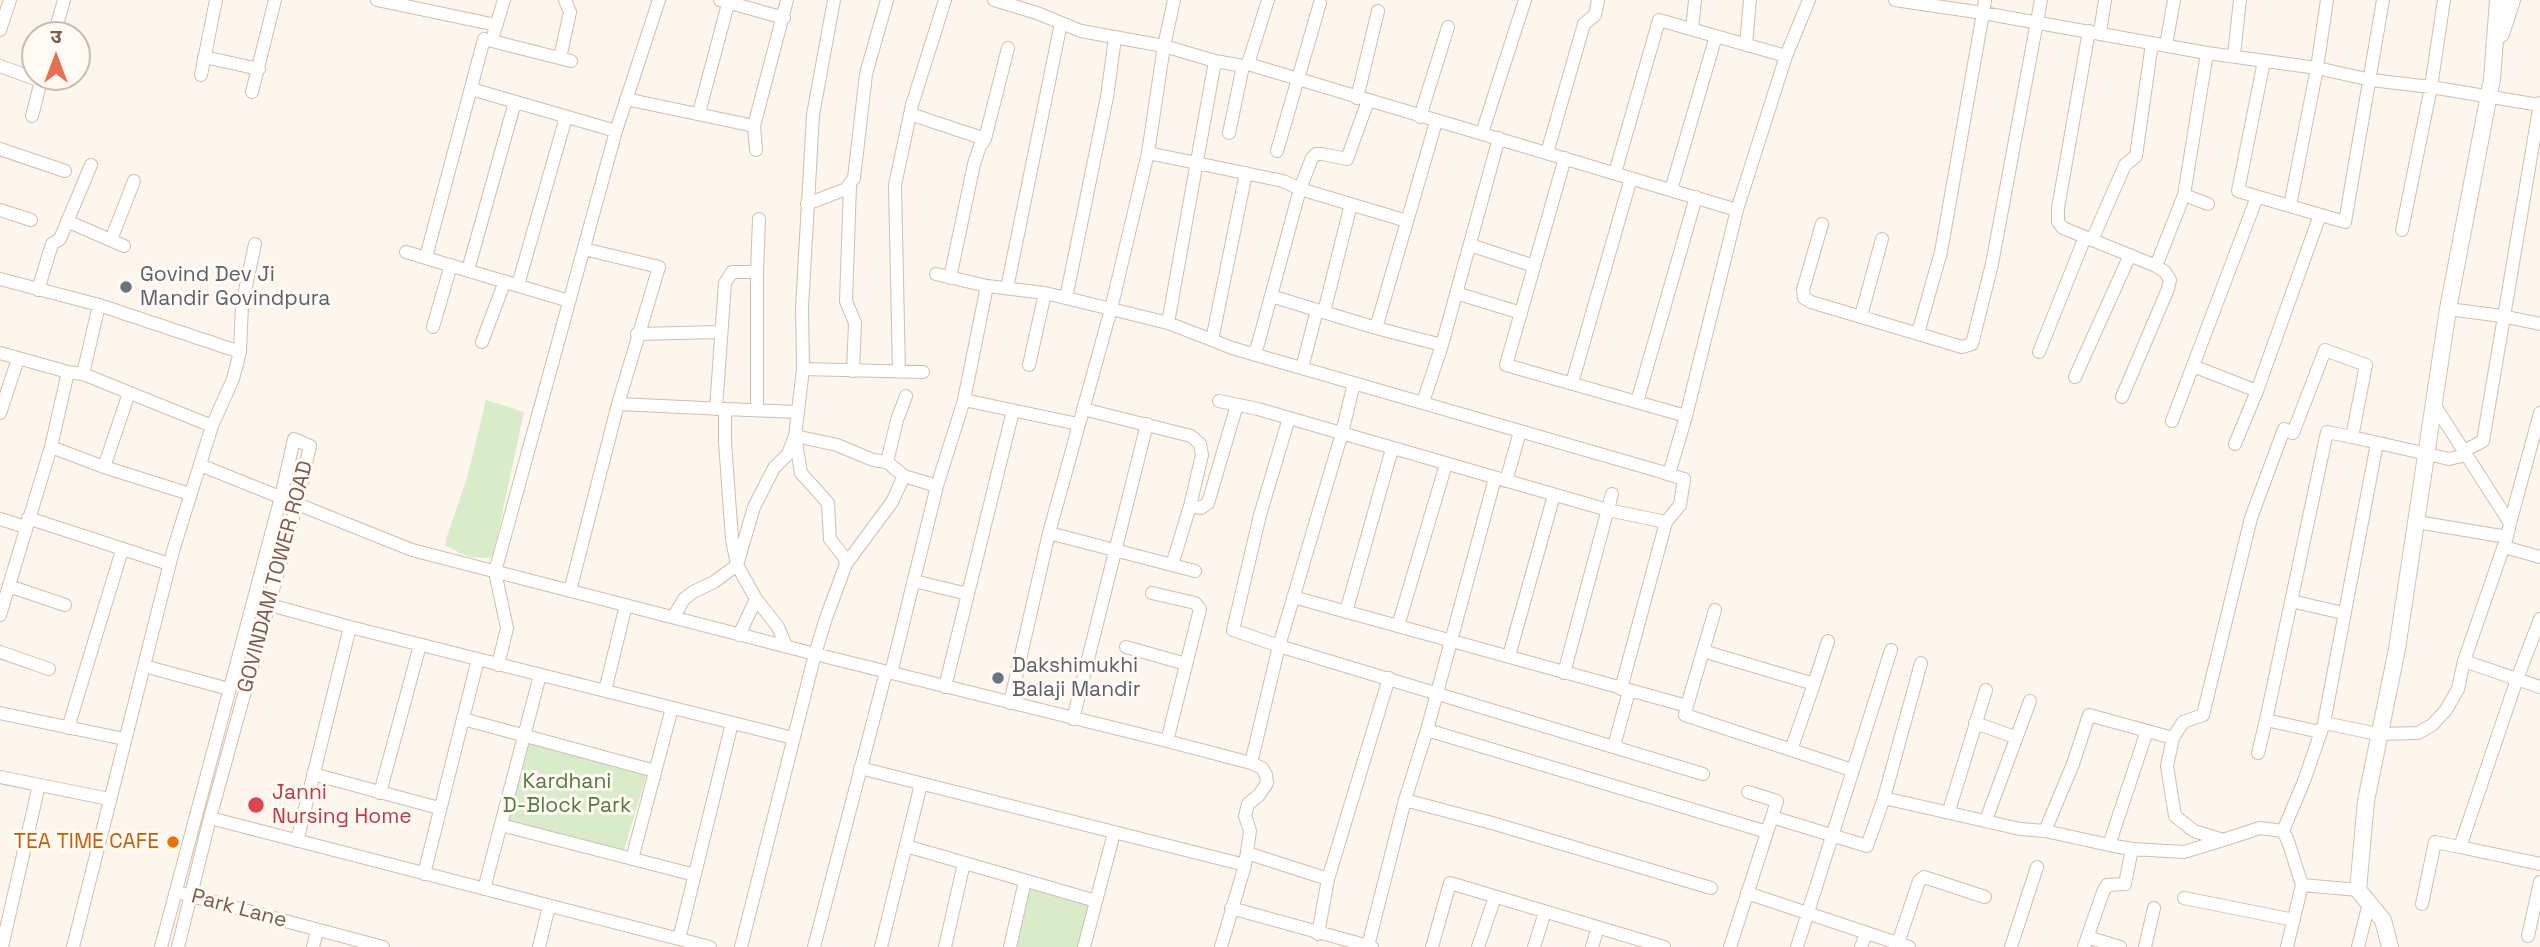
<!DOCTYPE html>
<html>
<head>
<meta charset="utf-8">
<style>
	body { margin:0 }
	#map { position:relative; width:2540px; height:947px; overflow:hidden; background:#fdf6ec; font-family:"Space Grotesk","Noto Sans Devanagari",sans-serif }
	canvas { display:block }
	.north { position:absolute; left:21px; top:21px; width:70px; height:70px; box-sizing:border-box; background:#fffaf3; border:2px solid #cabbb1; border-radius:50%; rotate:0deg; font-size:19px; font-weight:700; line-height:28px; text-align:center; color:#7a5c4d }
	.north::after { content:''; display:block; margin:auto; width:24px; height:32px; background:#e76f51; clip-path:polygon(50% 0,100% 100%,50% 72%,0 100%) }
</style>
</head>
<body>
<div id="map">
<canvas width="2540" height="947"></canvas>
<div class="north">उ</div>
</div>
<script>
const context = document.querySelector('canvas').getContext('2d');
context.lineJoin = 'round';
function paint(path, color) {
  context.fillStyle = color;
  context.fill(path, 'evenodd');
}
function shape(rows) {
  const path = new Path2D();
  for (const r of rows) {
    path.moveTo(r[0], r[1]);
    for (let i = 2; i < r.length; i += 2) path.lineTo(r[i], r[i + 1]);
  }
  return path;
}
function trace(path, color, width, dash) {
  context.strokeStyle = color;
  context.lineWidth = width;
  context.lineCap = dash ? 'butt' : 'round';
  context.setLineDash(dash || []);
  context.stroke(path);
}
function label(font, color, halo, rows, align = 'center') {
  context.font = font + ' "Space Grotesk",sans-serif';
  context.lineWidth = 6;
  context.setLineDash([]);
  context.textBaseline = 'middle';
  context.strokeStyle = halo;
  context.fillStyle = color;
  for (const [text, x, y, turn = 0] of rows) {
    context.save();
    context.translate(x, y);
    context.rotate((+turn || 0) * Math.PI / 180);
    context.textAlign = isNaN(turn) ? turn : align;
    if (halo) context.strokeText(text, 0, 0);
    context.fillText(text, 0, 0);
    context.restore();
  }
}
const green = shape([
	[486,400,524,412,493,556,489,558,469,557,446,546,446,539,467,478],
	[527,742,647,774,624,850,509,820],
	[1029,887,1089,905,1078,947,1017,947]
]);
const street = shape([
	[377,0,496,25],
	[720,0,784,18],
	[994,0,1037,13,1081,31,1164,46,1215,61,1243,66,1248,64,1737,210],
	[1895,0,1983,13,1941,252,1918,333],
	[1985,0,1983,13,2207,53,2317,68,2371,80,2431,87,2540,105],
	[1692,29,1695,0],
	[0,30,10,0],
	[2089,31,2058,208,2058,222,2063,228,2156,266,2165,272,2170,280,2168,289,2122,397],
	[2100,32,2105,0],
	[494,33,504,0],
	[54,35,64,0],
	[1115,38,1107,97,1066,298,1168,323,1212,340,1246,173],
	[1746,45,1750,0],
	[2166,45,2174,0],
	[2234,55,2240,0],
	[204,57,259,69],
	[560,58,570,12,565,0],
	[2264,61,2238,191,2345,222,2383,0],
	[1248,64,1268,0],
	[0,66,41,81],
	[201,75,216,0],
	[471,89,616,131],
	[252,92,275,0],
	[1357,98,1378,11],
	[626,99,754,126],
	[699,113,729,0],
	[910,114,985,139],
	[32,116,42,77],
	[1420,117,1448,27],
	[1229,133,1243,66],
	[1482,133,1525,0],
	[0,149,65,171],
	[756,150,754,126,787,0],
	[1277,151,1320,3],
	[1148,153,1283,181,1300,189,1407,221],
	[1547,153,1584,24,1595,15,1598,0],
	[1565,158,1506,365,1686,416,1737,210,1786,56,1809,0],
	[1615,173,1659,20,1786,56],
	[850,185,846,301,855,323,853,371],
	[1671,190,1716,36],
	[2184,195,2208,204],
	[807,204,846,189,854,178,866,74,887,0],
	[2290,206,2317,68,2327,0],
	[0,210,31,220],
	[67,221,124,246],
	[1822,224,1803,290,1804,298,1811,302,1962,347,1972,344,1992,264,2041,0],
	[2402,230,2431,87,2444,0],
	[111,240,134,181],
	[2092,240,2125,165,2136,156,2152,43],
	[1470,245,1534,266],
	[406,252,569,301],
	[426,257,484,39,571,61],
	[2156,266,2184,195,2207,53],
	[468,270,515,102],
	[757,272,757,410],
	[936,274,987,286,1045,293,1066,298],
	[950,278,974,164,980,146,985,139,1008,48],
	[0,279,99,305,240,352],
	[518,285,566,117],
	[1007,288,1061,23],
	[38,290,52,244,60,239,91,165],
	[1456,293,1521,313],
	[1271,296,1376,328,1442,345],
	[2448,309,2502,316,2540,324],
	[1324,312,1351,204],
	[1861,316,1882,239],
	[1168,323,1215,61],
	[433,327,451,265],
	[1376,328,1436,122],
	[637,334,720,332],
	[1212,340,1232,348,1669,474,1686,416],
	[482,342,505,281],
	[2039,352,2085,237],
	[0,353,68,372,83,374,212,426],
	[1255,355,1300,189,1312,158,1316,154,1322,154,1347,159,1368,101],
	[1029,365,1045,293],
	[2193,366,2257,391],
	[1302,368,1317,310],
	[803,369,802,308,813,115,834,0],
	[899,372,895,185,912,105,945,0],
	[83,374,99,305],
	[2075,377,2130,255],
	[1572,383,1631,178],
	[964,400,1078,424],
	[1219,401,1258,409,1608,510,1666,522,1621,689],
	[1423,402,1442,345,1499,138],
	[1637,402,1696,197],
	[2433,403,2510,523,2540,413],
	[618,404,725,409,725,442,732,539,737,565,714,582,693,592,684,599,674,616],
	[716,409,725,283,732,272,757,272,759,219],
	[725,409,798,412],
	[1083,409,1191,436,1200,444,1202,455,1190,506,1172,565],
	[0,413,18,359],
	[1289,418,1260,515,1233,630,1279,646,1703,774],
	[2172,421,2257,197],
	[2377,443,2324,723,2378,734,2418,733,2432,725,2446,710,2458,689,2464,661],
	[2235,444,2257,391,2320,215],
	[51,447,104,467,190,494],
	[2464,451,2483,441,2540,103],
	[887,462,897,420,906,396],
	[200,465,412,550,815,654,1167,741,1251,763,1262,768,1266,775,1267,783,1259,795,1248,804,1245,816,1250,831,1245,865,1221,947],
	[104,467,129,393],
	[1664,473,1684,479,1680,505,1666,522],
	[1506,481,1520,432],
	[1190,506,1201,508,1208,503,1237,405],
	[28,518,169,564],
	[0,519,25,527],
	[2417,522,2507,537],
	[2510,523,2507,537,2464,661,2540,687],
	[1049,533,1195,571],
	[2504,547,2540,557],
	[846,564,892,502,904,476],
	[914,581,968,594],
	[9,586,65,605],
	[570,591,618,404,659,267,584,249],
	[1152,593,1195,603,1200,609,1167,741],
	[1293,597,1687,706,1685,715,1852,770],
	[2291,601,2343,613],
	[263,603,350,627,793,738],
	[1346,612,1392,449],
	[0,615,51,447,68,372],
	[2540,619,2517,679,2460,847,2540,864],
	[1398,626,1446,464],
	[739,635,756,599],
	[786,646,778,627,756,599,737,565,754,507,774,468,788,454,795,436,803,369,923,372],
	[1126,647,1186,664],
	[1703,651,1715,610],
	[0,652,49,669],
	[1509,656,1554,495],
	[498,665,507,628,495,572,616,131,659,0],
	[144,666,229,689],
	[891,673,937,486,964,400,987,286],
	[1564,673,1612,494],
	[945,687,1013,411],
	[605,691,626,605],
	[1010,703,1049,533,1111,309,1148,153,1164,46,1174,0],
	[1687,706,1703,651,1814,684,1828,641],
	[0,713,124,739],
	[463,719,655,771],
	[1073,719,1147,424],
	[1975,723,2015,737],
	[68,728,122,550],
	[1427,730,1767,832],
	[2320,732,2266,720,2327,432,2352,437],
	[1614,746,1629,691],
	[1791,750,1814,684],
	[2258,753,2266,720],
	[1251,763,1279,646,1342,433,1354,383],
	[860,768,1245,865],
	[313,774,439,808],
	[0,777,109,799],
	[1748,792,1777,801,1772,817],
	[380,793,420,645],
	[1884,798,2020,829,2045,831,2109,845,2147,731],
	[1405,800,1492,823,1711,888],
	[1949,811,1986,690],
	[210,818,710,947],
	[1986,820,2030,701],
	[501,825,695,875],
	[2045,831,2073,764,2089,715,2173,738],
	[2283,831,2260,828,2223,840,2194,831,2175,816,2167,766,2173,738,2183,722,2203,715,2251,518,2284,429,2293,433,2325,350,2366,365,2352,437,2449,459,2466,455],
	[297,841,350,627],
	[906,846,1096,901],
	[2132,849,2184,852,2223,840],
	[1247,853,1328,879],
	[632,859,672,708],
	[424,874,478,659],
	[2302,885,2358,890],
	[484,889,540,675],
	[1747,893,1909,947],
	[184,894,383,947],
	[2184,898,2294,920],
	[2422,904,2435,842,2460,847],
	[1231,908,1372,947],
	[1318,934,1328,879,1389,678],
	[2528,936,2540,882],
	[2087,937,2120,947],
	[679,939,732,723],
	[1898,943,1919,881,1924,877,1985,897],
	[1368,946,1405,800,1427,730,1495,478],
	[2,947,39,785],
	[73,947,173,551,212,426,233,379,240,352,242,305,255,244],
	[161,947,281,497,294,439,310,446,297,503,210,818,178,947],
	[313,947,317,930],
	[539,947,549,906],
	[741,947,815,654,826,618,846,564,844,557,830,539,828,503,801,473,795,436,837,445,873,460,887,462,904,476,937,486],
	[814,947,886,672],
	[881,947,921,784],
	[945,947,964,863],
	[1010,947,1025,881],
	[1084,947,1114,833],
	[1432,947,1450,883,1664,947],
	[1478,947,1495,897],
	[1534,947,1545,912],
	[1592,947,1598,927],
	[1730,947,1772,817,1867,846,1884,798,1921,663],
	[1797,947,1891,650],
	[1861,947,1866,933],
	[2011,947,2037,867],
	[2084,947,2103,892,2107,885,2125,884,2132,849,2109,845],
	[2145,947,2154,908],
	[2287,947,2302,885,2288,841,2283,831,2304,781,2323,726],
	[2358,947,2369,903]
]);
const secondary = shape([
	[2501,34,2512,0],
	[2390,947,2383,920,2358,890,2366,801,2397,649,2448,309,2492,79,2498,0]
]);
const markers = [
	[126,287,7,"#6b7280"],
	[998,678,7,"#6b7280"],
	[256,805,9,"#e0444e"],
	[173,842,7,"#e8710a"]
];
const worshipNames = [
	["Govind Dev Ji",140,275],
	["Mandir Govindpura",140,299],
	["Dakshimukhi",1012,666],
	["Balaji Mandir",1012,690]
];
const streetNames = [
	["GOVINDAM TOWER ROAD",276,577,-75],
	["Park Lane",239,909,15]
];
const parkNames = [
	["Kardhani",567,782],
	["D-Block Park",567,806]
];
const healthNames = [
	["Janni",272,793],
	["Nursing Home",272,817]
];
const foodNames = [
	["TEA TIME CAFE",159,842]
];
paint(green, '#d8ecc9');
trace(street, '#d1beb0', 14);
trace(secondary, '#d6c0b0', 18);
trace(street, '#fff', 12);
trace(secondary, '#fff', 16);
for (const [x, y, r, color] of markers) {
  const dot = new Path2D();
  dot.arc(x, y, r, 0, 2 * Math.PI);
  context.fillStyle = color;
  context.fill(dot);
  trace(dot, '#fffaf3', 2.5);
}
label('21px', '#5b616d', '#fffaf3', worshipNames, 'left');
label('21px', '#7a5c4d', '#fffaf3', streetNames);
label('21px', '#537a41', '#fffaf3', parkNames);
label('21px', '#be3a42', '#fffaf3', healthNames, 'left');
label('21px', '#c56008', '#fffaf3', foodNames, 'right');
</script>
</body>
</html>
